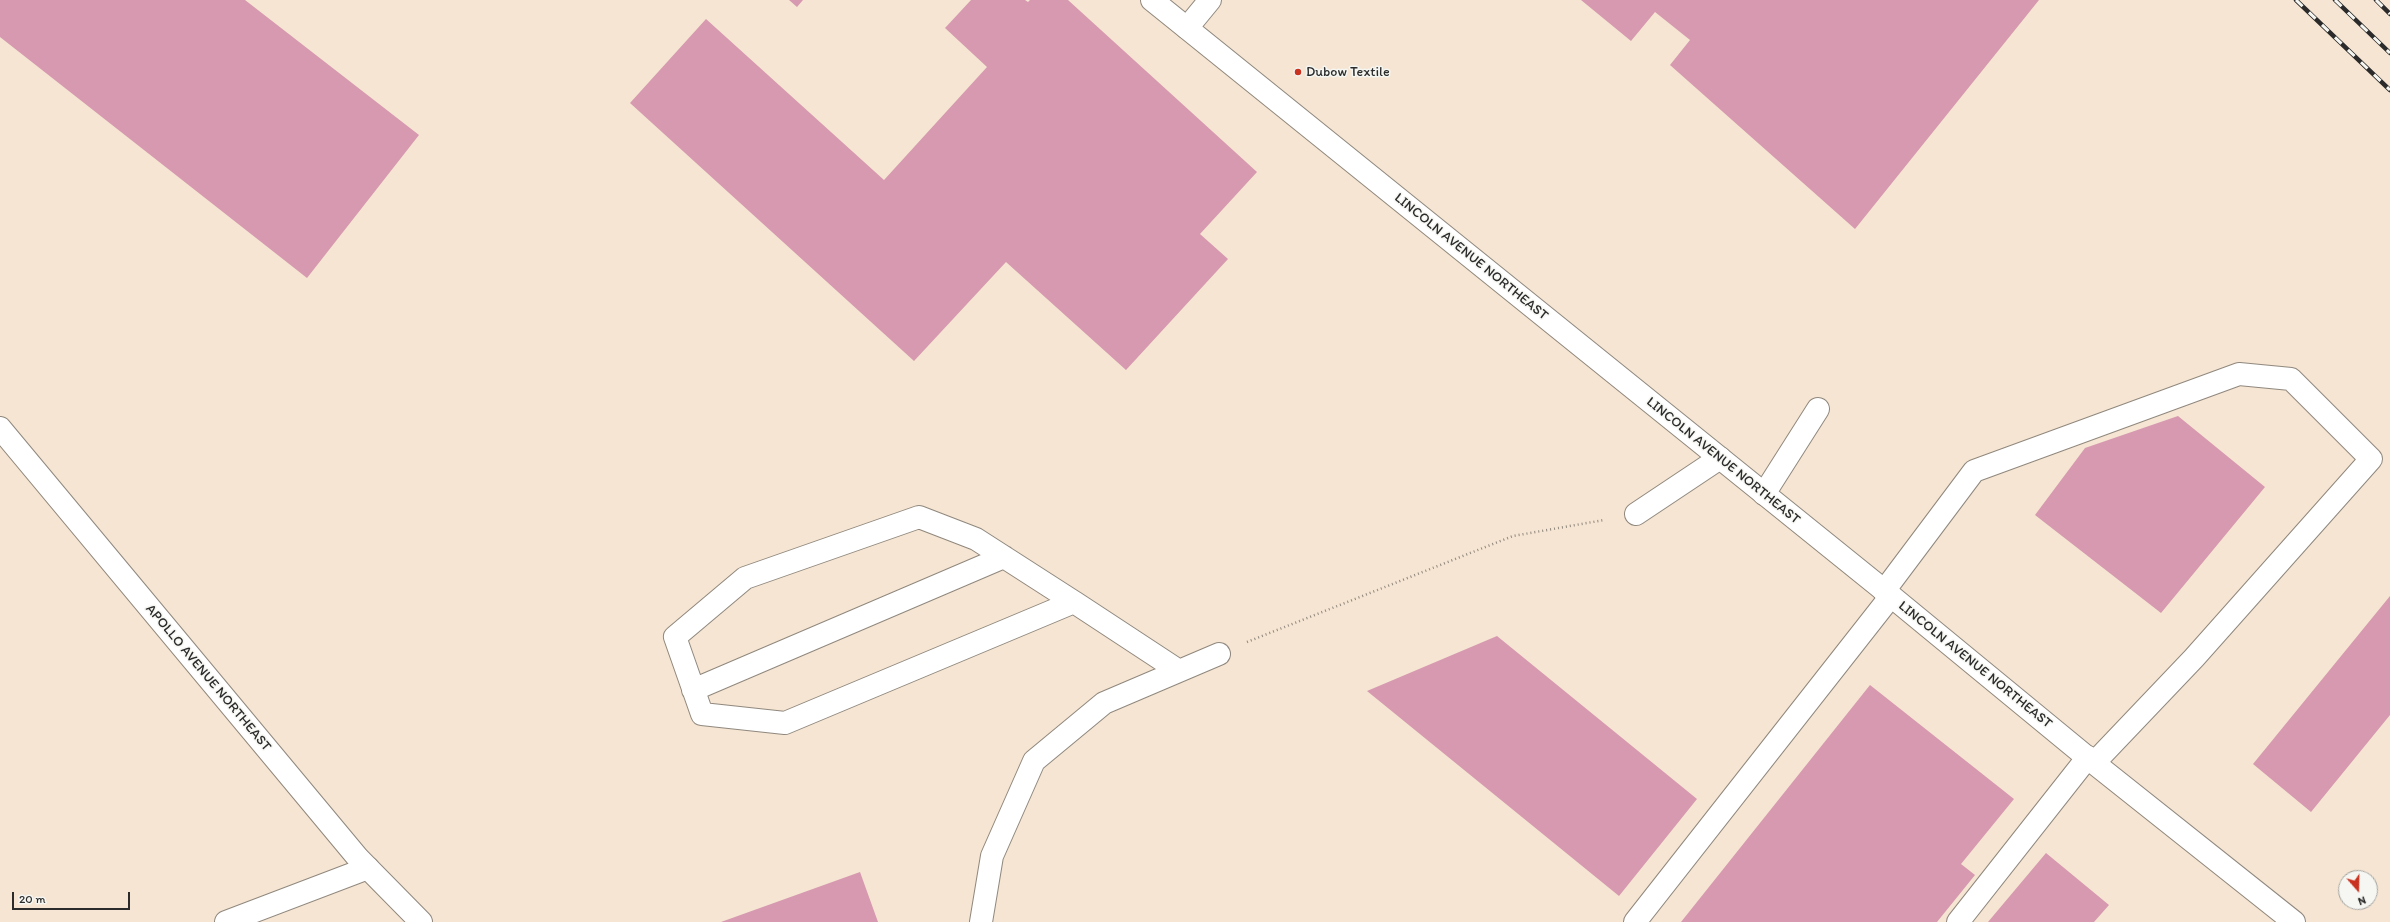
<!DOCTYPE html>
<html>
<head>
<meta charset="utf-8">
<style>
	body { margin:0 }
	#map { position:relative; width:2390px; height:922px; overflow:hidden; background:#f5e5d2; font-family:Itim,sans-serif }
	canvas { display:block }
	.north { position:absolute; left:2338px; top:870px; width:40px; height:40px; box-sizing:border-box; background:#f6f6f2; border:1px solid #a5a5a2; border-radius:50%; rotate:160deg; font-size:11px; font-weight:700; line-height:16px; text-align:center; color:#2b2b2b }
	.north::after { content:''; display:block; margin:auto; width:14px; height:18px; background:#c8321e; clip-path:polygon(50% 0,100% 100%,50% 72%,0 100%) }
	.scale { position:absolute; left:12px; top:892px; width:118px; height:18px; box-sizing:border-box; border:2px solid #2b2b2b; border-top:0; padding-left:5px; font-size:12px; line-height:14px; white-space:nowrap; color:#2b2b2b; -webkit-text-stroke:3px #f6f6f2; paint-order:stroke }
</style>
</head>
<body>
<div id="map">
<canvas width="2390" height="922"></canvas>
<div class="north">N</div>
<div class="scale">20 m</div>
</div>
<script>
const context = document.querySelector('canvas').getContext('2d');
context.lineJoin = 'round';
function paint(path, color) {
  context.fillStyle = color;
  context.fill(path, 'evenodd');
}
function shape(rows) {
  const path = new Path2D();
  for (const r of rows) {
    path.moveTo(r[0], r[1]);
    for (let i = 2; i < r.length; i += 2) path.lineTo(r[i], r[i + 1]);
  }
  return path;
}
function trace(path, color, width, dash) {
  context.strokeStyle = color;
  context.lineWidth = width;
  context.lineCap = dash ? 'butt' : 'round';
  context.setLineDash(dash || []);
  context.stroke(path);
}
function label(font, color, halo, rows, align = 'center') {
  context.font = font + ' Itim,sans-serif';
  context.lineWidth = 3;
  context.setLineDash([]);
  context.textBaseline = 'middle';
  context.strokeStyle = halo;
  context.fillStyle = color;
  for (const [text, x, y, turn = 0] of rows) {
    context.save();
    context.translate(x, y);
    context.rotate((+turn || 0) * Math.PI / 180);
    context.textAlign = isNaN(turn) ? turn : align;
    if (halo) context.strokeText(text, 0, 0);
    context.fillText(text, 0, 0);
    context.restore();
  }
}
const building = shape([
	[0,0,245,0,419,135,307,278,0,37],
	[789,0,803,0,797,7],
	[971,0,1025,0,1028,2,1030,0,1068,0,1257,172,1200,234,1228,259,1126,370,1006,262,914,361,630,103,706,19,884,180,987,67,945,28],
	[1581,0,2039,0,1855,229,1670,65,1690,40,1655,12,1631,41],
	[2178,416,2265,487,2161,613,2035,515,2085,448],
	[2390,596,2390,715,2311,812,2253,764],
	[1497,636,1697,799,1619,896,1367,691],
	[1870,685,2014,799,1961,864,1975,875,1937,922,1681,922],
	[2046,853,2109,905,2094,922,1988,922],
	[860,872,878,922,721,922]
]);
const path = shape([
	[1247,642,1513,536,1604,520]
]);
const lane = shape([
	[1764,494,1818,409],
	[1636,514,1720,458],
	[1884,591,1974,471,2239,374,2291,379,2371,459,2194,658,2094,763],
	[1074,602,976,539,919,517,745,578,675,637,702,714,785,723,1074,602,1179,671],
	[693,690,1004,557],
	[226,922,368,868],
	[981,922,992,856,1034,761,1104,703,1219,654],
	[1635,922,1891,596],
	[1958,922,2088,757]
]);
const street = shape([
	[1187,28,1210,0],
	[0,428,358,858,421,922]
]);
const secondary = shape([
	[1152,0,1891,596,2094,763,2294,922]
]);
const rail = shape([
	[2296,0,2390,90],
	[2335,0,2390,53],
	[2376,0,2390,14]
]);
const markers = [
	[1298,72,4,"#c8321e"]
];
const poiNames = [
	["Dubow Textile",1306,72]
];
const streetNames = [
	["LINCOLN AVENUE NORTHEAST",1471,257,39],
	["LINCOLN AVENUE NORTHEAST",1723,461,39],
	["LINCOLN AVENUE NORTHEAST",1975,665,39],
	["APOLLO AVENUE NORTHEAST",208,678,50]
];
paint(building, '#d699b0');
trace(lane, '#90887e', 24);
trace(street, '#90887e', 24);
trace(secondary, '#90887e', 24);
trace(path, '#90887e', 2.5, [1, 3]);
trace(lane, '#fff', 22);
trace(street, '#fff', 22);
trace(secondary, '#fff', 22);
trace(rail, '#2b2b2b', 4.5);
trace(rail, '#f6f6f2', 3, [9]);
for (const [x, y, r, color] of markers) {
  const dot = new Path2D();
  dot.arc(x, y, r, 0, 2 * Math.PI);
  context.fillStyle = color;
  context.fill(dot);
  trace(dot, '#f6f6f2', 1.5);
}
label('14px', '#2b2b2b', '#f6f6f2', poiNames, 'left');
label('14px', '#2b2b2b', '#f6f6f2', streetNames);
</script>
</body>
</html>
